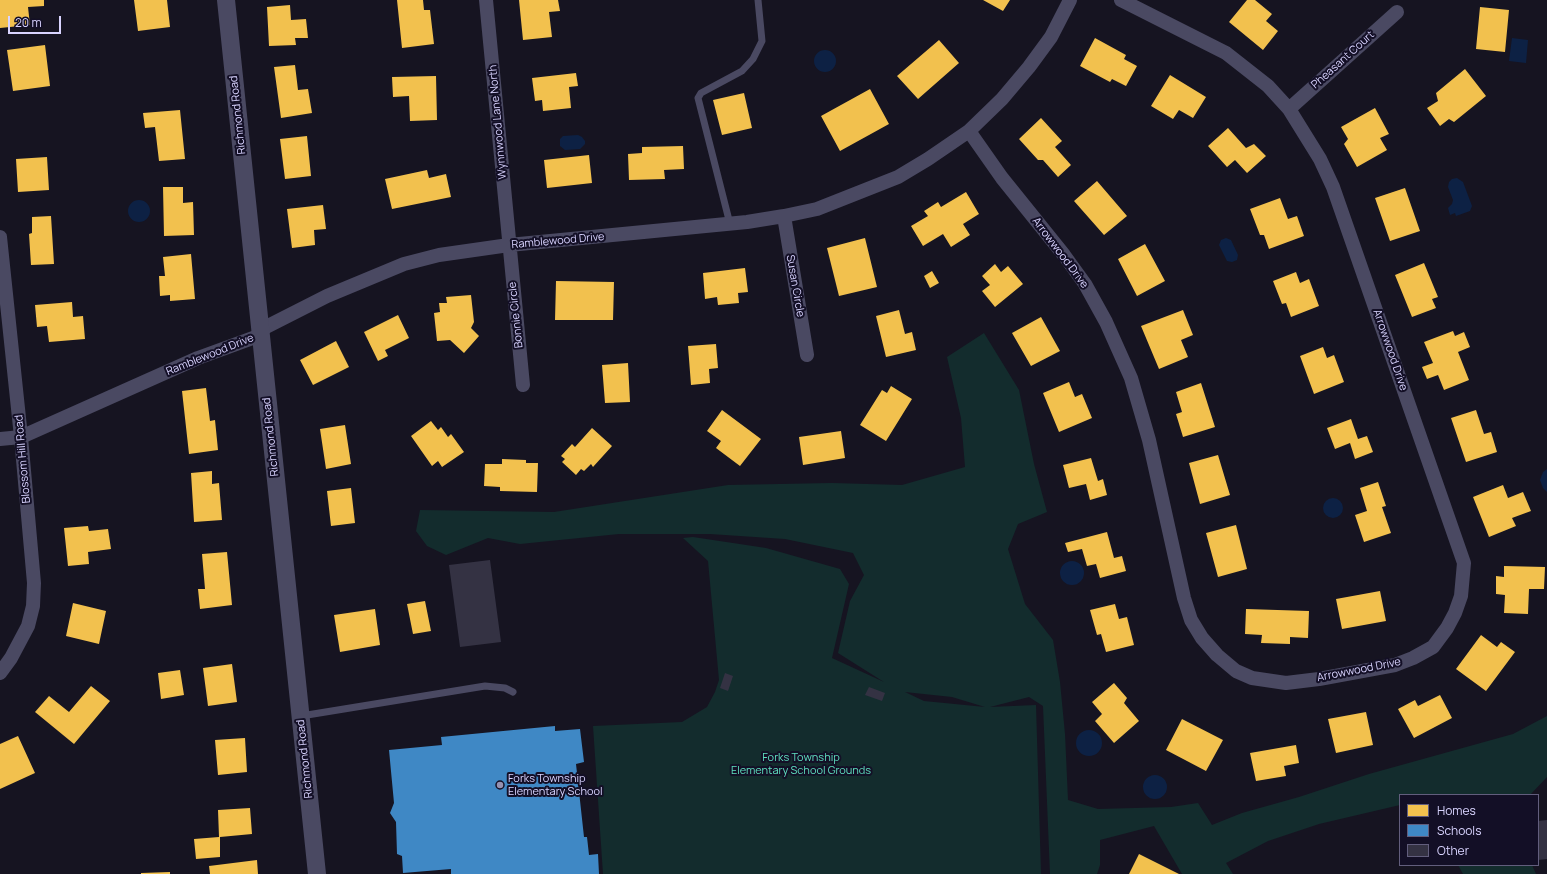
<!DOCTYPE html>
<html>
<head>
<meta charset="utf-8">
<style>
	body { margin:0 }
	#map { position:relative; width:1547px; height:874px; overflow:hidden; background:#161421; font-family:Manrope,sans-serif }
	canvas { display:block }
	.legend { position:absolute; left:1399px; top:794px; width:140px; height:72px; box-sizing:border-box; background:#130f26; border:1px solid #625e7d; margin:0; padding:5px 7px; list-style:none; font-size:12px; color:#d9d4ff }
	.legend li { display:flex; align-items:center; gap:8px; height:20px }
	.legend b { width:20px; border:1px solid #625e7d }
	.scale { position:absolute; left:8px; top:16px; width:53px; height:18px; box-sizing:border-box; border:2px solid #d9d4ff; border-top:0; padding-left:5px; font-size:12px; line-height:14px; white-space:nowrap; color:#d9d4ff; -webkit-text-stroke:3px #130f26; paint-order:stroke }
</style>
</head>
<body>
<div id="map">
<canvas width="1547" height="874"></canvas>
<ul class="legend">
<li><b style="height:11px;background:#f2c14e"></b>Homes</li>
<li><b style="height:11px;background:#3f88c5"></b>Schools</li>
<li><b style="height:11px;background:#343243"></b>Other</li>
</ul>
<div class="scale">20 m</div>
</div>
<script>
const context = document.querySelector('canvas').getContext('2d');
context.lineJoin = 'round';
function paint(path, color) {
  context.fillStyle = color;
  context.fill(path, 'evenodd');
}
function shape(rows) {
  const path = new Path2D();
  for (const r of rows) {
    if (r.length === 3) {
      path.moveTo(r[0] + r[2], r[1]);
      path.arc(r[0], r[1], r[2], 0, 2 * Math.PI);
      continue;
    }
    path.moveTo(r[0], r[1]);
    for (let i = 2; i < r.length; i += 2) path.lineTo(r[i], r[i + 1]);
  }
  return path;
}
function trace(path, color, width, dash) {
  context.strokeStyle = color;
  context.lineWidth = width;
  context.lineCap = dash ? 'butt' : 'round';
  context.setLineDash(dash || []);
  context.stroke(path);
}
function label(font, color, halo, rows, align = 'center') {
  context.font = font + ' Manrope,sans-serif';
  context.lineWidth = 4;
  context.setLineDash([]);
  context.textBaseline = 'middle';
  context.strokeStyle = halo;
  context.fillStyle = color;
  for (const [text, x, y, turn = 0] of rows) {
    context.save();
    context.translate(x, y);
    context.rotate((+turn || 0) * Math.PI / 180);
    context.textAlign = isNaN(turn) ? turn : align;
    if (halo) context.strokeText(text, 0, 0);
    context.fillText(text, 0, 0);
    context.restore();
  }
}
const green = shape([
	[984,333,1019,390,1034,464,1047,512,1018,524,1008,549,1025,604,1053,640,1060,682,1065,734,1068,800,1098,809,1171,807,1198,803,1212,825,1242,813,1299,797,1369,774,1513,734,1547,716,1547,777,1530,795,1400,795,1400,805,1319,824,1268,841,1226,863,1233,874,1182,874,1154,826,1100,840,1100,865,1097,874,1050,874,1043,706,1029,697,990,707,1036,705,1041,874,603,874,593,726,682,722,707,707,715,692,719,680,708,561,683,538,693,537,766,548,840,569,849,584,832,658,884,682,838,653,850,601,864,575,853,553,785,539,710,534,619,534,520,544,488,538,446,555,427,546,416,531,420,510,554,512,728,485,832,483,902,485,965,467,961,418,947,357],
	[905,692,952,697,985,707,924,701],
	[1458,865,1532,865,1536,874,1463,874]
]);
const water = shape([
	[1512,38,1528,40,1526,63,1509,61],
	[825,61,11],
	[578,135,582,137,585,141,585,144,580,149,565,150,560,146,560,139,563,136],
	[1457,178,1463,182,1472,206,1470,211,1456,216,1455,213,1450,215,1448,208,1452,204,1453,200,1448,187,1449,182,1452,179],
	[139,211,11],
	[1226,238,1231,240,1238,255,1237,260,1232,262,1227,261,1219,245,1221,240],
	[1547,469,1547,492,1543,488,1540,480,1543,472],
	[1333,508,10],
	[1072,573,12],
	[1089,743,13],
	[1155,787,12]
]);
const homes = shape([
	[0,0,44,0,44,6,28,7,30,25,0,28],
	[134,0,167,0,170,27,138,31],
	[397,0,423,0,424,10,430,10,434,44,402,48],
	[519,0,558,0,560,11,549,12,552,37,523,40],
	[983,0,1010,0,1003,11],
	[1247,0,1255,0,1272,14,1266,21,1278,31,1263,50,1229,22],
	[290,5,291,20,306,19,308,38,295,38,296,45,269,46,267,7],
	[1480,7,1509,10,1505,52,1476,49],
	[1095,38,1126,55,1124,59,1137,66,1126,86,1112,79,1110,82,1080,66],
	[939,40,959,63,918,99,897,76],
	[45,45,50,86,13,91,7,50],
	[295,65,298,90,308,89,312,113,281,118,274,67],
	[1465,69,1486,96,1454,122,1449,119,1440,126,1427,108,1438,101,1436,93],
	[576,73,578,86,569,87,571,108,543,111,542,100,535,101,532,78],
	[1170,75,1206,97,1193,118,1179,110,1173,119,1151,106],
	[436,76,437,120,410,121,409,96,393,97,392,77],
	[870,89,889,124,840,151,821,116],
	[744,93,752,128,722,135,713,100],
	[1375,108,1389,134,1380,138,1387,150,1357,167,1344,144,1348,139,1341,127],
	[180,110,185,159,159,161,155,127,145,128,143,113],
	[1041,118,1062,141,1055,147,1071,165,1058,177,1043,160,1038,160,1019,139],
	[1228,128,1246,148,1254,144,1266,156,1247,173,1235,160,1227,167,1208,146],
	[307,136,311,176,285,179,280,139],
	[683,146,684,169,664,170,665,179,629,180,628,154,642,153,642,147],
	[589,155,592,183,547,188,544,160],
	[47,157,49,190,18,192,16,159],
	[427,170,429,178,446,174,451,197,392,209,385,179],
	[1097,181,1127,216,1104,235,1074,201],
	[163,187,183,187,183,203,193,202,194,235,164,236],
	[1405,188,1420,231,1390,241,1375,198],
	[966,192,979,214,963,224,970,235,951,247,943,234,923,246,911,226,928,216,924,211,938,202,941,207],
	[1280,198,1288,219,1297,216,1304,236,1269,249,1264,235,1260,235,1250,209],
	[323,205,326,229,314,230,315,245,292,248,287,209],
	[51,216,54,264,31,265,29,234,32,233,32,217],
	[865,238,877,287,839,296,827,248],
	[1145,244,1165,281,1137,296,1118,259],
	[191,254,195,299,170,301,170,295,160,296,159,276,165,276,163,257],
	[1424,263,1438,297,1432,299,1436,308,1412,317,1395,275],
	[995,264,1001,272,1008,266,1023,284,995,307,982,291,990,285,982,276],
	[745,268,748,292,738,293,739,303,718,305,717,297,705,299,703,273],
	[932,271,939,283,930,288,924,276],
	[1296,272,1300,283,1309,279,1319,306,1291,317,1286,303,1282,304,1273,281],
	[556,281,614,282,613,320,555,320],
	[471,295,474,322,471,328,479,336,464,353,450,340,437,341,434,313,440,312,439,303,447,303,446,297],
	[72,302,73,317,83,316,85,339,49,342,47,326,37,327,35,305],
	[899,310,905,334,912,332,916,350,886,357,876,316],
	[1183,310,1193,335,1181,340,1188,357,1159,369,1141,326],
	[398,315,409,338,385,350,388,356,378,361,364,332],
	[1041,317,1060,351,1031,366,1012,333],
	[1453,331,1455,336,1464,332,1470,347,1458,352,1469,380,1444,390,1438,375,1427,379,1422,367,1433,363,1424,342],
	[336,341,349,367,313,385,300,360],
	[716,344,718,368,709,369,710,383,691,385,688,346],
	[1323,347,1327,358,1334,355,1344,382,1314,394,1300,356],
	[628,363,630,402,605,403,602,365],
	[1069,382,1075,397,1082,394,1092,418,1059,432,1043,393],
	[1201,383,1215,427,1183,437,1176,414,1182,412,1176,392],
	[891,386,912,399,886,441,860,425,882,390,887,393],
	[206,388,210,421,215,420,218,450,189,454,182,391],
	[722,410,761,439,740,466,716,448,721,441,707,431],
	[1476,410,1484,434,1491,432,1497,452,1466,462,1451,418],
	[1351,419,1358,439,1367,436,1373,452,1355,459,1350,443,1335,449,1327,428],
	[431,421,438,430,441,427,448,437,451,434,464,452,442,467,438,461,432,466,411,436],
	[345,425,351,464,326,469,320,429],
	[592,428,612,446,593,467,591,464,584,471,581,469,576,475,562,462,565,459,561,456,572,444,575,447],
	[841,431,845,458,803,465,799,437],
	[1218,455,1230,495,1200,504,1189,463],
	[1091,458,1098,481,1103,479,1107,495,1090,500,1086,484,1069,488,1063,465],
	[502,459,526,460,526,463,538,463,537,492,500,491,500,487,484,486,485,464,502,464],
	[212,471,212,484,219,483,222,520,194,522,191,473],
	[1378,482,1386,506,1382,507,1391,533,1364,542,1355,515,1367,511,1360,488],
	[1503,485,1508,498,1523,492,1531,511,1512,518,1516,526,1489,537,1473,497],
	[351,488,355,523,331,526,327,491],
	[1236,525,1247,569,1218,577,1206,533],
	[88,526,89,531,108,529,111,549,88,552,89,564,68,566,64,528],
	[1107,532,1114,558,1122,556,1126,571,1100,578,1096,564,1087,566,1082,549,1068,552,1065,543],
	[227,552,232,605,200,609,198,589,205,589,202,554],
	[1504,566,1545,567,1544,589,1529,589,1528,614,1504,613,1505,595,1496,594,1496,576,1504,577],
	[1380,591,1386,621,1342,629,1336,599],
	[425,601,431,631,413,634,407,604],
	[73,603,106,611,99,644,66,636],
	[1115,604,1119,619,1127,617,1134,645,1106,652,1101,634,1097,635,1090,610],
	[375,609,380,645,340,652,334,615],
	[1246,609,1309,611,1308,638,1290,637,1290,644,1261,643,1262,635,1245,634],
	[1481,635,1497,647,1501,642,1515,652,1486,691,1456,669],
	[232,664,237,702,208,706,203,668],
	[180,670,184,695,161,699,158,673],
	[1114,683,1127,698,1124,703,1139,721,1114,743,1095,721,1102,714,1092,702],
	[91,686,110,701,74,744,35,712,49,696,69,712],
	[1440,695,1452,718,1414,738,1398,709,1415,700,1418,706],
	[1366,712,1373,745,1336,753,1328,719],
	[1182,719,1223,740,1206,771,1166,750],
	[18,736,35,773,0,789,0,744],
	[245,738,247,772,218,775,215,740],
	[1296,745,1299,763,1284,766,1286,776,1256,781,1250,753],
	[250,808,252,834,220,837,220,857,196,859,194,839,219,837,218,810],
	[1139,854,1179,874,1129,874],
	[257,860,258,874,210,874,209,866],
	[170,872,170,874,141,874,141,873]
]);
const schools = shape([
	[555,726,555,731,580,729,584,762,576,764,584,837,587,837,589,855,598,854,599,874,451,874,451,869,403,873,402,856,397,854,396,822,390,813,394,803,389,750,442,745,441,737]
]);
const building = shape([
	[490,560,501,642,460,647,449,565],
	[725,673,733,676,728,691,720,688],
	[869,687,885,693,882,701,865,695],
	[1547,820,1547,859,1538,860,1538,821]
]);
const service = shape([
	[730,224,698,98,701,93,742,71,753,59,762,41,758,0],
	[301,716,485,686,505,688,513,692]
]);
const minor = shape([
	[486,0,523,385],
	[1289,109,1397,12],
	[969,131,1002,178,1064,255,1085,284,1106,322,1131,378,1149,440,1184,598,1191,620,1202,638,1217,655,1236,671,1252,678,1286,683,1319,679,1395,665,1413,658,1433,647,1447,628,1455,613,1461,596,1464,563,1333,187,1320,159,1289,109,1268,86,1226,53,1121,0],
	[784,216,807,355],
	[0,237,21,437,34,583,33,606,28,626,11,658,0,673],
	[0,439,21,437,198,358,261,335,264,328,327,296,404,264,439,255,509,245,747,222,784,216,817,209,898,177,928,159,969,131,1002,99,1029,67,1051,37,1070,0]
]);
const tertiary = shape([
	[226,0,317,874]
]);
const markers = [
	[500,785,4,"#9591b1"]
];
const streetNames = [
	["Pheasant Court",1343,60,-42],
	["Richmond Road",238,115,-96],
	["Wynnwood Lane North",498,122,-95],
	["Ramblewood Drive",558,241,-5],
	["Arrowwood Drive",1060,253,53],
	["Susan Circle",795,286,80],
	["Bonnie Circle",516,315,-96],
	["Arrowwood Drive",1390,350,71],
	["Ramblewood Drive",210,355,-22],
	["Richmond Road",271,437,-96],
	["Blossom Hill Road",23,459,-95],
	["Arrowwood Drive",1359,670,-11],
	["Richmond Road",305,759,-96]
];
const parkNames = [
	["Forks Township",801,758],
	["Elementary School Grounds",801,771]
];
const poiNames = [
	["Forks Township",508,779],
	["Elementary School",508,792]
];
paint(green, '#132c2d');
paint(water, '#0d2144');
paint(homes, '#f2c14e');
paint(schools, '#3f88c5');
paint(building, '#343243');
trace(service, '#4a4962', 7);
trace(minor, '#4a4962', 14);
trace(tertiary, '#4a4962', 18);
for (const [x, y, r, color] of markers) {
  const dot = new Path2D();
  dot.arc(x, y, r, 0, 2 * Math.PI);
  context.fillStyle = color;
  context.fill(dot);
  trace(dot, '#130f26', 1.5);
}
label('11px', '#d9d4ff', '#130f26', streetNames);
label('11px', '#5fe0c0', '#130f26', parkNames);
label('11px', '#d9d4ff', '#130f26', poiNames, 'left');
</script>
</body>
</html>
